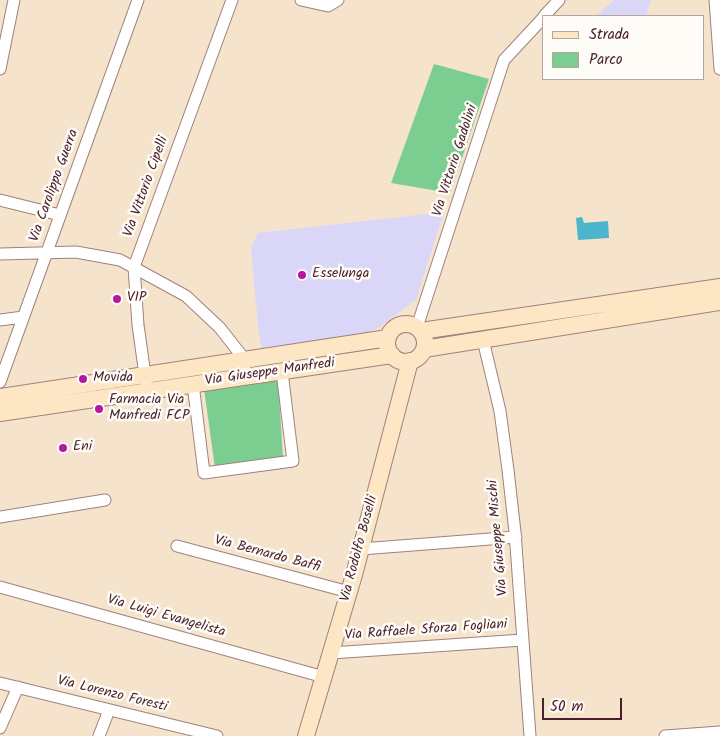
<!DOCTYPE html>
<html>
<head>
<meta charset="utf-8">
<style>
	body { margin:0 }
	#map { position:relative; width:720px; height:736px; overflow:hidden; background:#f6e3cc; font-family:Kalam,sans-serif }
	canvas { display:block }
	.legend { position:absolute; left:542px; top:15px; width:162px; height:65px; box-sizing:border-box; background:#fdfcf7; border:1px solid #b5a4a5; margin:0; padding:6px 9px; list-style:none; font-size:15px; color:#4a1f2b }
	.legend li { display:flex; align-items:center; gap:10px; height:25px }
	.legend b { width:25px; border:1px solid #b5a4a5 }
	.scale { position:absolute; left:542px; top:698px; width:80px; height:22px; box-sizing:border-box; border:2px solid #4a1f2b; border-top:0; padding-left:6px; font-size:15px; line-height:18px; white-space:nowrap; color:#4a1f2b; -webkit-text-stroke:4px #fdfcf7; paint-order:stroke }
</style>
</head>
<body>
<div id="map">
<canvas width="720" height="736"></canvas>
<ul class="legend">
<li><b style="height:6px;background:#fce6c4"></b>Strada</li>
<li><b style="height:14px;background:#7cce90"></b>Parco</li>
</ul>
<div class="scale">50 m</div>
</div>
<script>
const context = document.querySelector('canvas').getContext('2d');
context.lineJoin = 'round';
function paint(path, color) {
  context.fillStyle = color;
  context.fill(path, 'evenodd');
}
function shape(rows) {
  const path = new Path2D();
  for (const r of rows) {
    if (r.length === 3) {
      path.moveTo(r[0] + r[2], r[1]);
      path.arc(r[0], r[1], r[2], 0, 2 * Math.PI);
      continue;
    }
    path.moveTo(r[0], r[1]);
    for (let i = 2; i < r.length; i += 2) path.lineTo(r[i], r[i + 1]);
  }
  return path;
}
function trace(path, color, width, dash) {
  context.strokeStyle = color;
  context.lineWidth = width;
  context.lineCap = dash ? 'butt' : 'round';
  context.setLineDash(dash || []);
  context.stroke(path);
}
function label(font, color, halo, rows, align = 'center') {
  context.font = font + ' Kalam,sans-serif';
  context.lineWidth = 5;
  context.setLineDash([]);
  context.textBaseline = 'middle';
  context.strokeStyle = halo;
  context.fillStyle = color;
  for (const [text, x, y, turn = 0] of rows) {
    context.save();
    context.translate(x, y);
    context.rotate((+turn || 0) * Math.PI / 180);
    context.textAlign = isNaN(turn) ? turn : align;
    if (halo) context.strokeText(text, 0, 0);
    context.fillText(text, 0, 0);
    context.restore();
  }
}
const built = shape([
	[614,0,651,0,646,16,596,16],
	[444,212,416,300,374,331,262,351,258,327,251,247,258,233]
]);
const green = shape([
	[434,64,489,79,450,193,391,183],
	[278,380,283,457,215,468,204,389]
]);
const water = shape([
	[582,217,584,223,608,221,609,238,578,240,576,218]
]);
const street = shape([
	[301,0,328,6,338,0],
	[715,0,720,69],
	[544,16,559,0],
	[0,69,14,0],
	[0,200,60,215],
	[0,254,76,252,120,260,186,296,220,328,245,360,245,365],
	[0,320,23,317],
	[417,327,504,60,544,17],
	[483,340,500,411,508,470,515,532,530,736],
	[0,382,138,0],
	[146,382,138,325,134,267,232,0],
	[193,384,204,473,293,461,282,372],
	[0,517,105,500],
	[177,546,349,592],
	[361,549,516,537],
	[0,587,324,677],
	[331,653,523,640],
	[0,683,217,736],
	[0,728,18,687],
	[99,736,109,710],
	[665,736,720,732]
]);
const secondary = shape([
	[406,343,19],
	[421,331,720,287],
	[424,349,720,302],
	[0,397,388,338],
	[0,413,392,355],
	[306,736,354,575,410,361]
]);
const markers = [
	[302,275,5,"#b5179e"],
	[117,299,5,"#b5179e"],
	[83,379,5,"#b5179e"],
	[99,409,5,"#b5179e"],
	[63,448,5,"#b5179e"]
];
const streetNames = [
	["Via Vittorio Gadolini",456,161,-72],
	["Via Carolippo Guerra",55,186,-70],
	["Via Vittorio Cipelli",147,187,-70],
	["Via Giuseppe Manfredi",270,373,-8],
	["Via Giuseppe Mischi",499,538,-95],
	["Via Rodolfo Boselli",360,549,-75],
	["Via Bernardo Baffi",267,555,15],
	["Via Luigi Evangelista",166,617,16],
	["Via Raffaele Sforza Fogliani",426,631,-4],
	["Via Lorenzo Foresti",112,695,14]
];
const poiNames = [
	["Esselunga",312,275],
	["VIP",127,299],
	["Movida",93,379],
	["Farmacia Via",109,401],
	["Manfredi FCP",109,417],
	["Eni",73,448]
];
paint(built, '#dad6f7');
paint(green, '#7cce90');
paint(water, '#4db5cb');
trace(street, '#a0817c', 13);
trace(secondary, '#a0817c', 18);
trace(street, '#fff', 11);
trace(secondary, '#fce6c4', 16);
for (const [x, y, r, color] of markers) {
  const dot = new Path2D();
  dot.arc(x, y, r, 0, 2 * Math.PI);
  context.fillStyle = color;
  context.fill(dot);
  trace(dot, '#fdfcf7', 2);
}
label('14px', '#4a1f2b', '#fdfcf7', streetNames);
label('14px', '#4a1f2b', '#fdfcf7', poiNames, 'left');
</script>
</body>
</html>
